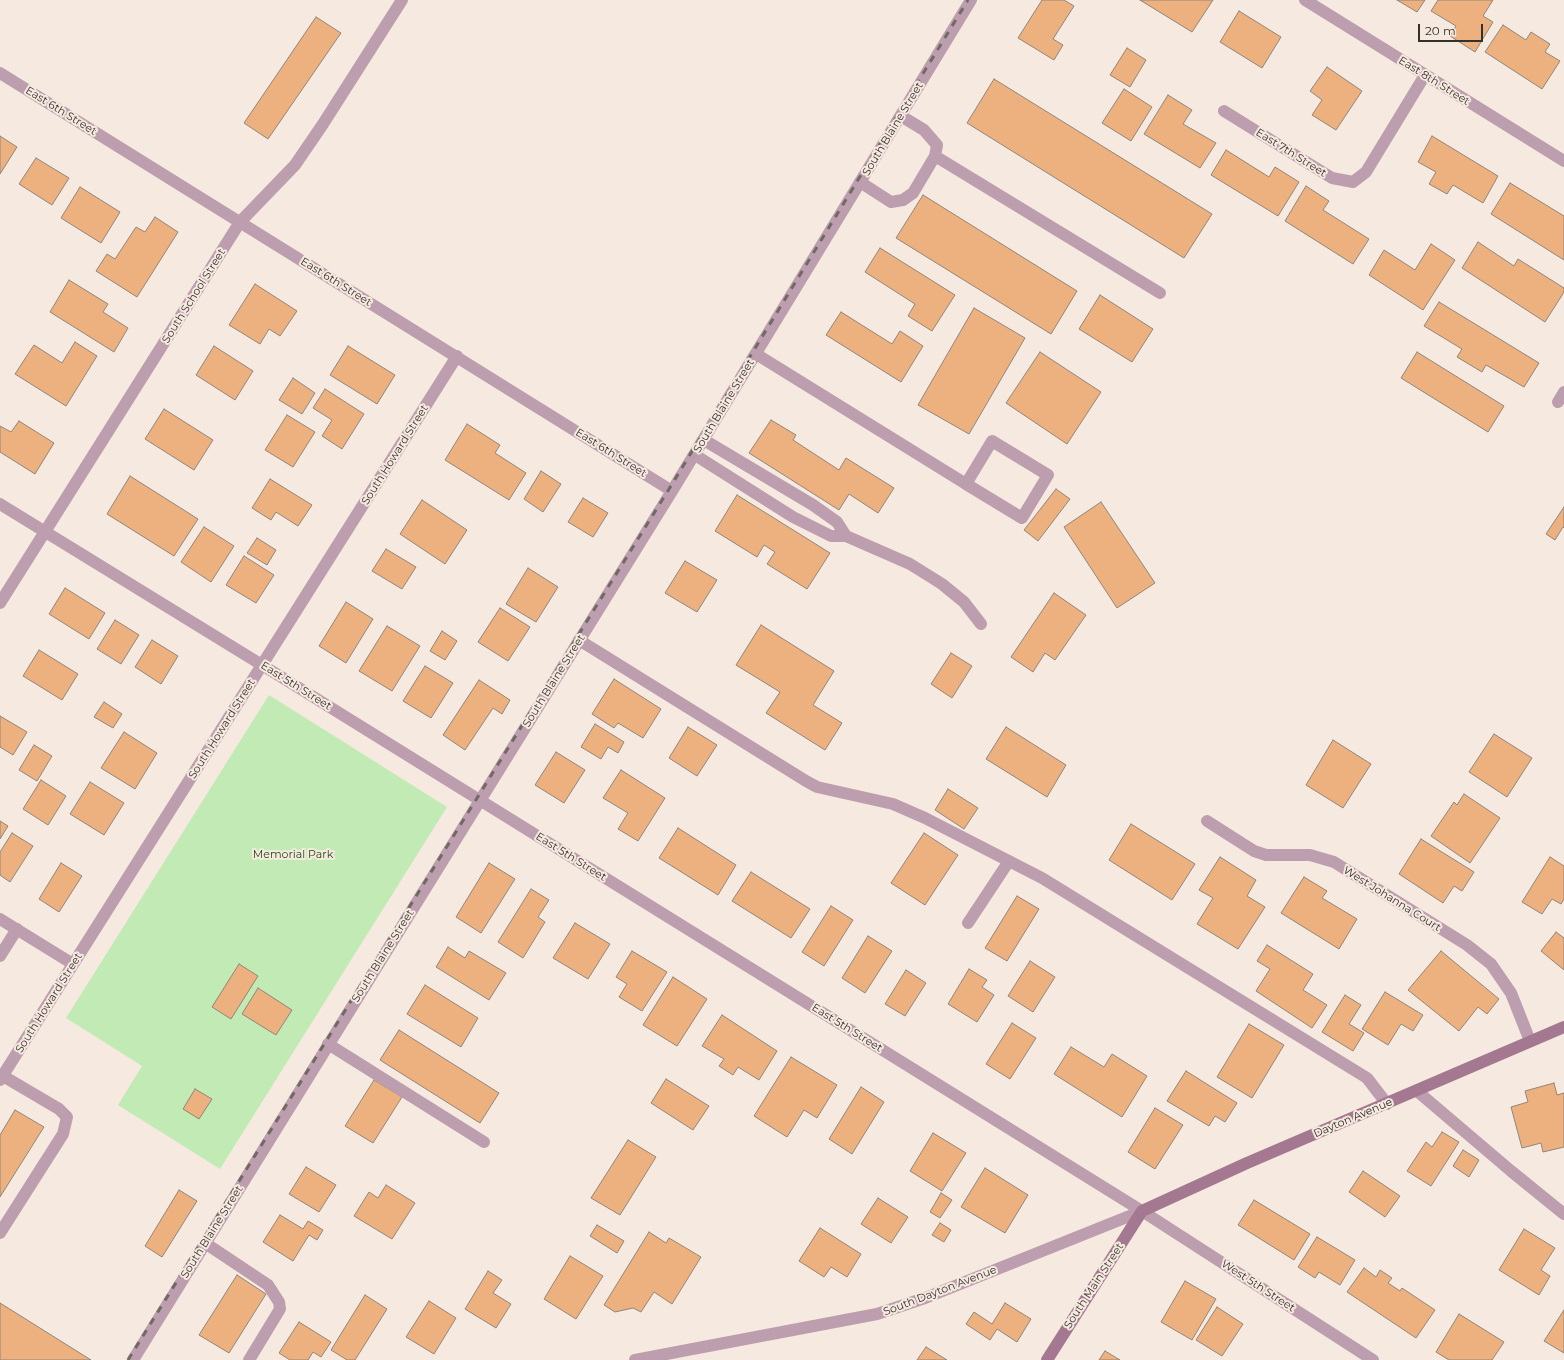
<!DOCTYPE html>
<html>
<head>
<meta charset="utf-8">
<style>
	body { margin:0 }
	#map { position:relative; width:1564px; height:1360px; overflow:hidden; background:#f6eae0; font-family:Montserrat,sans-serif }
	canvas { display:block }
	.scale { position:absolute; left:1418px; top:24px; width:65px; height:18px; box-sizing:border-box; border:2px solid #34302c; border-top:0; padding-left:5px; font-size:12px; line-height:14px; white-space:nowrap; color:#34302c; -webkit-text-stroke:3px #f6eae0; paint-order:stroke }
</style>
</head>
<body>
<div id="map">
<canvas width="1564" height="1360"></canvas>
<div class="scale">20 m</div>
</div>
<script>
const context = document.querySelector('canvas').getContext('2d');
context.lineJoin = 'round';
function paint(path, color) {
  context.fillStyle = color;
  context.fill(path, 'evenodd');
}
function shape(rows) {
  const path = new Path2D();
  for (const r of rows) {
    path.moveTo(r[0], r[1]);
    for (let i = 2; i < r.length; i += 2) path.lineTo(r[i], r[i + 1]);
  }
  return path;
}
function trace(path, color, width, dash) {
  context.strokeStyle = color;
  context.lineWidth = width;
  context.lineCap = dash ? 'butt' : 'round';
  context.setLineDash(dash || []);
  context.stroke(path);
}
function label(font, color, halo, rows, align = 'center') {
  context.font = font + ' Montserrat,sans-serif';
  context.lineWidth = 4;
  context.setLineDash([]);
  context.textBaseline = 'middle';
  context.strokeStyle = halo;
  context.fillStyle = color;
  for (const [text, x, y, turn = 0] of rows) {
    context.save();
    context.translate(x, y);
    context.rotate((+turn || 0) * Math.PI / 180);
    context.textAlign = isNaN(turn) ? turn : align;
    if (halo) context.strokeText(text, 0, 0);
    context.fillText(text, 0, 0);
    context.restore();
  }
}
const green = shape([
	[269,695,447,807,220,1169,118,1105,142,1066,66,1018]
]);
const building = shape([
	[1042,0,1064,0,1074,6,1053,39,1063,45,1054,60,1018,38,1042,0],
	[1140,0,1213,0,1192,32,1140,0],
	[1397,0,1425,0,1417,12,1397,0],
	[1438,0,1493,0,1483,16,1493,22,1475,52,1450,36,1456,26,1431,11,1438,0],
	[1239,11,1281,37,1262,68,1220,42,1239,11],
	[316,17,341,33,268,139,244,123,316,17],
	[1503,25,1526,40,1531,32,1550,44,1545,52,1560,61,1542,89,1485,52,1503,25],
	[1127,48,1146,60,1130,87,1110,75,1127,48],
	[1327,67,1362,91,1336,130,1312,115,1322,100,1310,91,1327,67],
	[994,79,1212,214,1184,258,967,123,994,79],
	[1124,89,1152,107,1131,141,1102,123,1124,89],
	[1168,95,1192,110,1183,124,1216,143,1200,168,1144,134,1168,95],
	[0,136,17,147,0,174,0,136],
	[1432,136,1498,176,1483,203,1453,185,1447,194,1429,184,1436,172,1418,162,1432,136],
	[1226,150,1269,177,1275,167,1299,182,1278,216,1211,175,1226,150],
	[36,158,69,178,52,205,19,184,36,158],
	[1510,183,1564,216,1564,260,1491,214,1510,183],
	[1306,186,1329,201,1323,210,1369,239,1353,264,1285,221,1306,186],
	[80,187,120,212,101,243,61,218,80,187],
	[923,195,1077,291,1051,334,896,238,923,195],
	[155,217,178,232,137,297,96,271,107,254,115,259,136,227,145,232,155,217],
	[1478,242,1514,266,1518,259,1564,288,1564,292,1545,322,1462,268,1478,242],
	[1431,244,1455,260,1423,310,1369,275,1384,250,1415,270,1431,244],
	[880,248,955,295,932,331,908,316,915,304,865,272,880,248],
	[69,280,108,304,103,312,128,328,114,352,50,312,69,280],
	[255,284,297,311,280,336,269,329,260,344,229,325,255,284],
	[1100,295,1153,329,1132,362,1079,329,1100,295],
	[1439,302,1539,363,1524,387,1486,365,1482,372,1457,357,1462,349,1424,326,1439,302],
	[974,308,1025,338,969,434,918,405,974,308],
	[841,312,892,344,900,331,923,346,901,382,826,335,841,312],
	[75,342,97,356,66,406,15,374,34,345,62,363,75,342],
	[214,346,253,371,235,400,196,375,214,346],
	[348,346,395,375,377,404,330,375,348,346],
	[1040,352,1101,392,1067,444,1006,403,1040,352],
	[1417,352,1504,406,1488,432,1401,378,1417,352],
	[293,378,315,393,302,414,279,400,293,378],
	[325,389,364,414,342,449,322,436,332,420,313,408,325,389],
	[164,409,213,440,194,470,145,439,164,409],
	[287,415,315,432,293,467,265,450,287,415],
	[771,420,796,435,793,440,839,470,846,458,894,488,878,513,849,494,839,510,749,453,771,420],
	[19,421,54,443,35,474,0,452,0,426,11,432,19,421],
	[467,424,500,445,495,453,526,473,509,500,445,460,467,424],
	[541,471,561,484,543,512,524,499,541,471],
	[130,476,198,519,174,556,107,514,130,476],
	[270,479,312,505,298,526,276,512,271,520,252,508,270,479],
	[1056,489,1070,499,1038,541,1024,530,1056,489],
	[737,495,830,553,807,589,767,564,775,552,764,545,757,557,715,531,737,495],
	[583,498,608,513,593,537,568,522,583,498],
	[422,500,467,530,445,564,400,534,422,500],
	[1101,502,1155,583,1117,608,1064,527,1101,502],
	[1564,507,1564,528,1563,527,1555,540,1546,534,1564,507],
	[204,527,234,546,211,582,181,562,204,527],
	[257,538,276,550,267,565,247,553,257,538],
	[386,549,416,567,402,589,372,571,386,549],
	[244,556,274,575,256,603,226,585,244,556],
	[685,561,717,580,697,612,665,593,685,561],
	[528,568,558,587,536,622,506,604,528,568],
	[65,588,105,613,89,639,49,614,65,588],
	[1054,593,1086,615,1055,660,1045,653,1033,672,1011,657,1054,593],
	[346,602,373,619,346,663,319,646,346,602],
	[500,608,530,627,508,661,478,642,500,608],
	[115,620,139,635,121,664,97,649,115,620],
	[761,625,834,671,813,705,842,723,825,750,766,713,780,692,736,665,761,625],
	[387,626,420,646,392,691,359,671,387,626],
	[442,631,457,641,445,660,430,651,442,631],
	[152,640,178,656,161,684,135,667,152,640],
	[39,650,78,674,62,700,23,676,39,650],
	[951,653,972,666,952,698,931,684,951,653],
	[425,666,453,683,431,718,403,701,425,666],
	[614,679,661,709,643,738,618,723,614,728,592,714,614,679],
	[479,680,510,700,502,714,493,708,465,750,443,735,479,680],
	[104,702,122,714,113,728,94,717,104,702],
	[0,716,27,732,13,755,0,747,0,716],
	[595,724,624,742,618,753,608,747,601,759,581,747,595,724],
	[688,727,717,745,697,776,669,758,688,727],
	[1006,727,1066,765,1047,797,986,759,1006,727],
	[124,732,157,753,135,789,101,768,124,732],
	[1494,734,1532,758,1507,797,1469,772,1494,734],
	[1333,740,1371,764,1343,808,1306,785,1333,740],
	[34,745,52,756,37,781,19,770,34,745],
	[556,752,585,770,564,803,535,785,556,752],
	[621,770,665,798,638,841,618,829,628,813,603,798,621,770],
	[41,780,66,796,48,825,23,809,41,780],
	[90,782,124,803,104,835,70,814,90,782],
	[948,789,978,808,964,829,935,810,948,789],
	[1464,794,1500,818,1470,863,1431,836,1454,802,1457,805,1464,794],
	[0,821,8,826,0,839,0,821],
	[1131,824,1195,864,1172,900,1109,860,1131,824],
	[678,828,736,865,718,895,659,858,678,828],
	[12,833,33,846,10,882,0,875,0,852,12,833],
	[924,833,958,855,925,905,891,883,924,833],
	[1421,839,1474,872,1462,891,1454,886,1443,903,1399,874,1421,839],
	[1220,857,1256,880,1247,896,1265,907,1238,949,1197,924,1213,898,1199,890,1220,857],
	[1550,857,1564,866,1564,899,1561,904,1552,899,1542,914,1522,902,1550,857],
	[61,863,82,876,59,912,39,899,61,863],
	[489,863,515,879,481,933,456,917,489,863],
	[751,872,810,909,791,938,732,901,751,872],
	[1304,877,1327,891,1322,898,1357,919,1339,949,1281,913,1304,877],
	[531,889,549,900,538,917,545,922,523,958,498,942,531,889],
	[1017,896,1039,909,1007,961,985,948,1017,896],
	[831,906,853,920,824,966,802,952,831,906],
	[575,923,610,944,588,979,553,958,575,923],
	[1556,932,1564,938,1564,970,1541,951,1556,932],
	[868,936,892,951,865,993,842,978,868,936],
	[1267,945,1313,974,1303,990,1327,1005,1312,1028,1256,991,1270,969,1257,961,1267,945],
	[448,947,465,958,469,951,506,973,489,1000,436,967,448,947],
	[632,951,667,972,642,1011,619,997,627,984,616,977,632,951],
	[1441,951,1499,999,1487,1014,1478,1007,1459,1031,1408,990,1441,951],
	[1030,961,1055,977,1033,1012,1008,996,1030,961],
	[239,964,258,976,231,1019,212,1007,239,964],
	[969,969,987,980,982,987,994,995,977,1022,948,1004,969,969],
	[906,970,926,983,905,1016,885,1004,906,970],
	[673,977,707,999,677,1046,643,1025,673,977],
	[425,985,478,1018,461,1047,407,1014,425,985],
	[258,988,292,1010,276,1035,242,1014,258,988],
	[1385,992,1423,1015,1413,1031,1401,1024,1388,1045,1362,1029,1385,992],
	[1345,995,1361,1005,1349,1024,1364,1033,1353,1051,1322,1032,1345,995],
	[722,1015,777,1051,759,1080,738,1067,733,1075,719,1066,724,1059,702,1046,722,1015],
	[1012,1023,1036,1038,1010,1079,986,1064,1012,1023],
	[1249,1024,1284,1045,1252,1098,1217,1077,1249,1024],
	[399,1030,499,1093,480,1123,380,1060,399,1030],
	[1071,1047,1104,1067,1112,1054,1147,1076,1122,1117,1054,1074,1071,1047],
	[791,1057,837,1085,817,1118,804,1110,787,1137,754,1116,791,1057],
	[1186,1071,1237,1103,1225,1122,1215,1116,1209,1126,1167,1101,1186,1071],
	[666,1079,709,1106,693,1130,651,1103,666,1079],
	[374,1080,402,1097,373,1143,345,1126,374,1080],
	[1554,1083,1557,1095,1564,1093,1564,1147,1543,1152,1541,1143,1522,1148,1511,1107,1528,1102,1525,1091,1554,1083],
	[861,1087,884,1102,852,1154,829,1139,861,1087],
	[195,1089,212,1099,199,1119,183,1109,195,1089],
	[1155,1108,1183,1125,1155,1169,1128,1152,1155,1108],
	[15,1110,44,1127,0,1197,0,1135,15,1110],
	[1442,1132,1459,1142,1431,1186,1407,1171,1426,1142,1432,1147,1442,1132],
	[933,1133,966,1153,942,1191,910,1171,933,1133],
	[628,1140,656,1157,620,1215,591,1198,628,1140],
	[1463,1150,1479,1160,1469,1177,1453,1166,1463,1150],
	[306,1167,336,1185,319,1212,289,1194,306,1167],
	[985,1168,1028,1195,1005,1233,961,1207,985,1168],
	[1363,1171,1400,1196,1385,1217,1349,1192,1363,1171],
	[386,1185,415,1203,392,1239,354,1216,369,1192,378,1198,386,1185],
	[179,1190,197,1201,162,1257,145,1246,179,1190],
	[941,1193,952,1200,940,1218,930,1212,941,1193],
	[878,1198,908,1217,891,1243,861,1224,878,1198],
	[1254,1200,1310,1234,1294,1260,1238,1225,1254,1200],
	[280,1215,303,1229,308,1221,323,1230,317,1240,309,1235,293,1261,263,1242,280,1215],
	[940,1223,951,1230,944,1242,932,1235,940,1223],
	[597,1225,624,1241,617,1253,590,1236,597,1225],
	[820,1228,861,1254,847,1277,831,1267,824,1277,799,1261,820,1228],
	[1524,1229,1555,1248,1541,1270,1550,1276,1539,1295,1499,1270,1524,1229],
	[649,1232,666,1243,669,1238,701,1257,672,1304,654,1292,641,1312,633,1308,615,1312,604,1305,649,1232],
	[1317,1237,1355,1260,1340,1285,1319,1272,1315,1278,1298,1267,1317,1237],
	[570,1256,603,1276,576,1319,544,1299,570,1256],
	[1364,1268,1376,1277,1380,1270,1392,1278,1388,1283,1400,1291,1402,1288,1435,1310,1416,1338,1347,1292,1364,1268],
	[488,1271,502,1280,493,1293,511,1304,496,1328,465,1309,488,1271],
	[237,1275,266,1294,229,1353,199,1335,237,1275],
	[1185,1281,1216,1299,1192,1340,1161,1322,1185,1281],
	[365,1295,387,1309,355,1360,347,1360,331,1350,365,1295],
	[429,1301,456,1318,434,1354,406,1337,429,1301],
	[0,1303,91,1360,0,1360,0,1303],
	[1005,1303,1031,1319,1017,1342,997,1329,990,1340,966,1324,974,1312,992,1324,1005,1303],
	[1217,1307,1243,1324,1222,1356,1196,1340,1217,1307],
	[1564,1310,1564,1353,1544,1341,1564,1310],
	[1459,1314,1504,1342,1492,1360,1449,1360,1436,1352,1459,1314],
	[299,1322,331,1342,321,1357,313,1352,308,1360,290,1360,279,1353,299,1322],
	[926,1347,947,1360,917,1360,926,1347],
	[1105,1351,1120,1360,1099,1360,1105,1351]
]);
const lane = shape([
	[935,156,1160,293],
	[860,182,891,202,903,200,913,193,935,156,937,145,924,130,901,116],
	[756,354,966,484],
	[704,440,813,505,837,522,846,536],
	[992,441,1048,475,1022,518,966,484,992,441],
	[695,455,793,517,831,536,846,536,910,564,942,584,964,602,981,624],
	[579,640,806,781,817,787,893,804,925,818,1042,878,1367,1078,1387,1104],
	[968,923,1009,861],
	[0,956,17,929],
	[328,1044,484,1142],
	[1417,1091,1511,1171,1564,1214],
	[0,1233,63,1134,67,1117,59,1109,3,1076],
	[205,1243,268,1285,279,1302,280,1309,249,1360]
]);
const street = shape([
	[1305,0,1564,161],
	[0,73,672,491],
	[1224,111,1332,178,1353,182,1366,172,1425,75],
	[1558,402,1564,392],
	[0,504,262,665,1142,1211,1373,1360],
	[0,603,240,222,295,165,323,124,402,0],
	[1207,821,1254,851,1266,855,1310,855,1334,862,1467,945,1491,964,1511,993,1530,1041],
	[0,919,73,964],
	[0,1080,457,356],
	[133,1360,672,491,971,0],
	[635,1360,877,1314,925,1298,1142,1211]
]);
const secondary = shape([
	[1047,1360,1142,1211,1247,1163,1564,1027]
]);
const rail = shape([
	[128,1360,669,489,968,0]
]);
const streetNames = [
	["East 8th Street",1434,81,32],
	["East 6th Street",61,111,32],
	["South Blaine Street",893,129,-59],
	["East 7th Street",1291,153,32],
	["East 6th Street",336,282,32],
	["South School Street",194,296,-58],
	["South Blaine Street",724,406,-59],
	["East 6th Street",611,453,32],
	["South Howard Street",395,455,-58],
	["South Blaine Street",554,681,-58],
	["East 5th Street",296,686,32],
	["South Howard Street",222,729,-58],
	["East 5th Street",571,857,32],
	["West Johanna Court",1392,899,32],
	["South Blaine Street",383,956,-58],
	["South Howard Street",49,1003,-58],
	["East 5th Street",847,1028,32],
	["Dayton Avenue",1353,1118,-23],
	["South Blaine Street",212,1232,-58],
	["South Main Street",1094,1286,-57],
	["West 5th Street",1258,1286,33],
	["South Dayton Avenue",940,1291,-21]
];
const parkNames = [
	["Memorial Park",293,855]
];
paint(green, '#c2eab5');
paint(building, '#ecb17e');
trace(building, '#90857c', 1);
trace(lane, '#bd9eaf', 12);
trace(street, '#bd9eaf', 12);
trace(secondary, '#a57891', 12);
trace(rail, '#716a64', 3, [7, 7]);
label('11px', '#34302c', '#f6eae0', streetNames);
label('11px', '#204a0d', '#f6eae0', parkNames);
</script>
</body>
</html>
